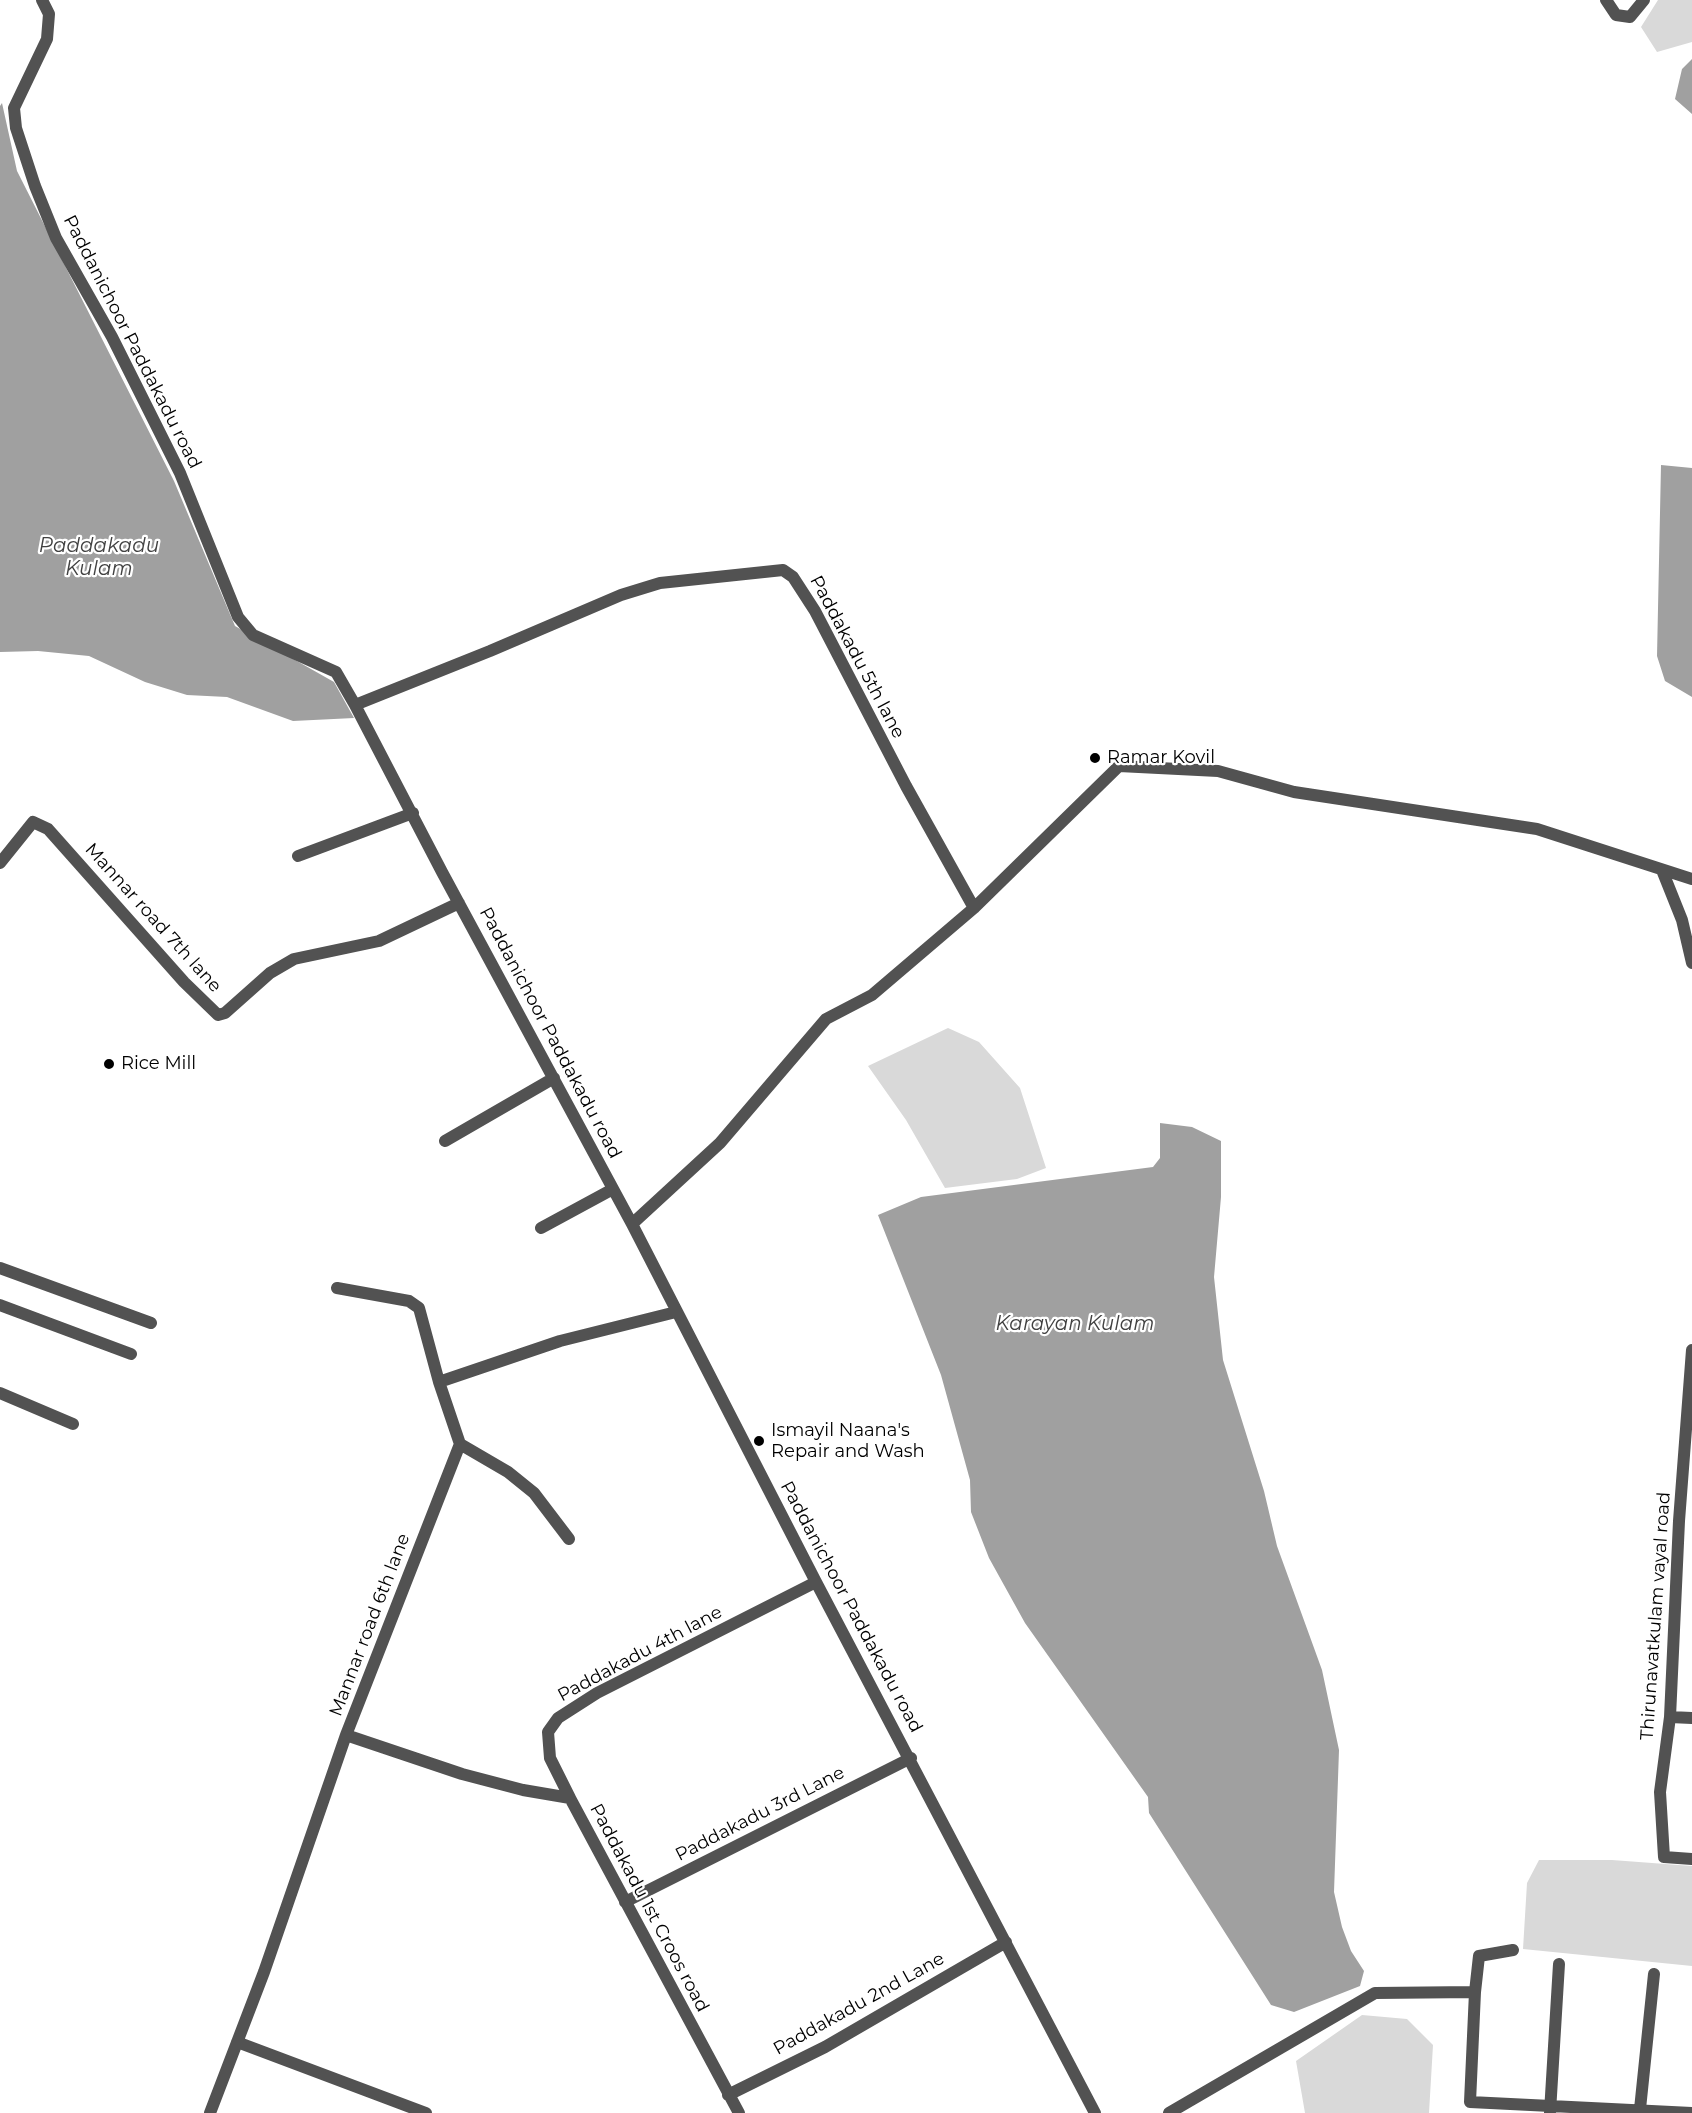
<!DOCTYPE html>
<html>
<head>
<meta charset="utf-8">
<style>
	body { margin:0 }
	canvas { display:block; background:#fff }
</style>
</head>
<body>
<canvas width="1692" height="2113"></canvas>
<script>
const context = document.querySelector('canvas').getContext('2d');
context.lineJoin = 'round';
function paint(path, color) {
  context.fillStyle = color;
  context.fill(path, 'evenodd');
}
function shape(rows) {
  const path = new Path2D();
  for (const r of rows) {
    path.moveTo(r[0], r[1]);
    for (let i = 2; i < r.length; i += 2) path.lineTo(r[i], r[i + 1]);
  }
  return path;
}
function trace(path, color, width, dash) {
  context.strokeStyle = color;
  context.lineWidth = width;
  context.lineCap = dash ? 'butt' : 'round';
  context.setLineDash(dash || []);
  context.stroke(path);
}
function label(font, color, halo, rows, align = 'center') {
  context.font = font + ' Montserrat,sans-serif';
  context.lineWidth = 4.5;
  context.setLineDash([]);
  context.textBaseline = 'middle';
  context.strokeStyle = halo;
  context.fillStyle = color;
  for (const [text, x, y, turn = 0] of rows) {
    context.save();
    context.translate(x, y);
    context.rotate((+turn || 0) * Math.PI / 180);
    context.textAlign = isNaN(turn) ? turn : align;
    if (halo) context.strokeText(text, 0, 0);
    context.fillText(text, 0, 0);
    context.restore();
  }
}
const green = shape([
	[1658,0,1692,0,1692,42,1657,52,1641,27],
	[948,1028,979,1042,1020,1088,1046,1168,1017,1179,945,1188,906,1120,868,1066],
	[1539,1860,1612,1860,1692,1866,1692,1966,1523,1949,1527,1883],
	[1362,2015,1407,2019,1433,2045,1429,2113,1305,2113,1296,2061]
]);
const water = shape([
	[1692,59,1692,114,1675,99,1682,69],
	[2,103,17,171,174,481,235,626,334,682,354,718,293,721,227,697,187,695,145,682,89,656,38,651,0,652,0,106],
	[1661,465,1692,468,1692,697,1665,681,1657,656],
	[1160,1123,1192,1127,1221,1141,1221,1197,1214,1277,1223,1360,1264,1491,1277,1546,1322,1670,1339,1750,1334,1892,1342,1927,1351,1951,1364,1971,1360,1986,1294,2012,1271,2005,1149,1813,1148,1797,1025,1623,989,1558,971,1512,970,1480,941,1375,878,1215,921,1197,1153,1167,1160,1158]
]);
const minor = shape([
	[42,0,49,14,47,39,14,108,16,128,35,186,56,238,112,337,180,473,238,617,253,635,336,672,355,705,442,872,632,1224,816,1582,1095,2113],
	[1606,0,1616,15,1630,17,1644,0],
	[355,705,490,651,621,595,660,583,783,570,793,577,815,611,906,786,974,908],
	[298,856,413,813],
	[0,863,33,822,48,829,184,982,218,1015,225,1013,270,973,294,959,379,941,459,903],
	[1662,870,1682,920,1692,963],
	[445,1141,554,1078],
	[632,1224,720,1143,826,1019,872,995,974,908,1119,766,1218,771,1294,792,1537,829,1692,879],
	[541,1228,613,1189],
	[0,1268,151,1323],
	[337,1288,409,1301,419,1308,439,1382],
	[0,1305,131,1354],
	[1692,1350,1679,1521,1670,1717,1660,1792,1664,1857,1692,1859],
	[0,1393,73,1424],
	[460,1444,508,1472,534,1493,569,1539],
	[1670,1717,1692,1718],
	[346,1735,462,1774,523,1790,570,1798,739,2113],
	[570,1798,550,1758,548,1732,558,1718,597,1693,816,1582],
	[625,1902,911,1758],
	[1475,1992,1479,1956,1513,1950],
	[237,2042,426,2113],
	[728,2095,825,2047,1006,1942],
	[1640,2109,1654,1974],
	[1550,2112,1559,1964],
	[210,2113,264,1972,346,1735,460,1444,439,1382,560,1341,676,1312],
	[1169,2113,1375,1993,1475,1992,1470,2102,1692,2113]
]);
const markers = [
	[1095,758,6,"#000"],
	[109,1064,6,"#000"],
	[759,1441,6,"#000"]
];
const streetNames = [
	["Paddanichoor Paddakadu road",132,342,63],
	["Paddakadu 5th lane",857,657,62],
	["Mannar road 7th lane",153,918,48],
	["Paddanichoor Paddakadu road",550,1033,62],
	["Paddanichoor Paddakadu road",851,1607,62],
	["Thirunavatkulam vayal road",1656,1616,-86],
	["Mannar road 6th lane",370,1625,-69],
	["Paddakadu 4th lane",640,1654,-28],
	["Paddakadu 3rd Lane",760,1814,-27],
	["Paddakadu 1st Croos road",649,1908,62],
	["Paddakadu 2nd Lane",859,2004,-29]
];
const poiNames = [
	["Ramar Kovil",1107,758],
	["Rice Mill",121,1064],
	["Ismayil Naana's",771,1431],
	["Repair and Wash",771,1452]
];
const waterNames = [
	["Paddakadu",99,546],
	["Kulam",99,569],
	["Karayan Kulam",1075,1324]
];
paint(green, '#d9d9d9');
paint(water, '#a0a0a0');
trace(minor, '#525252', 12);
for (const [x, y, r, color] of markers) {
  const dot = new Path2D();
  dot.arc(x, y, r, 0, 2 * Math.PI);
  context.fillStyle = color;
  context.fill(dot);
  trace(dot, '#fff', 2);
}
label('18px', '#000', '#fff', streetNames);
label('18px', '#000', '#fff', poiNames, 'left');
label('italic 20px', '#414141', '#fff', waterNames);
</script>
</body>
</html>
